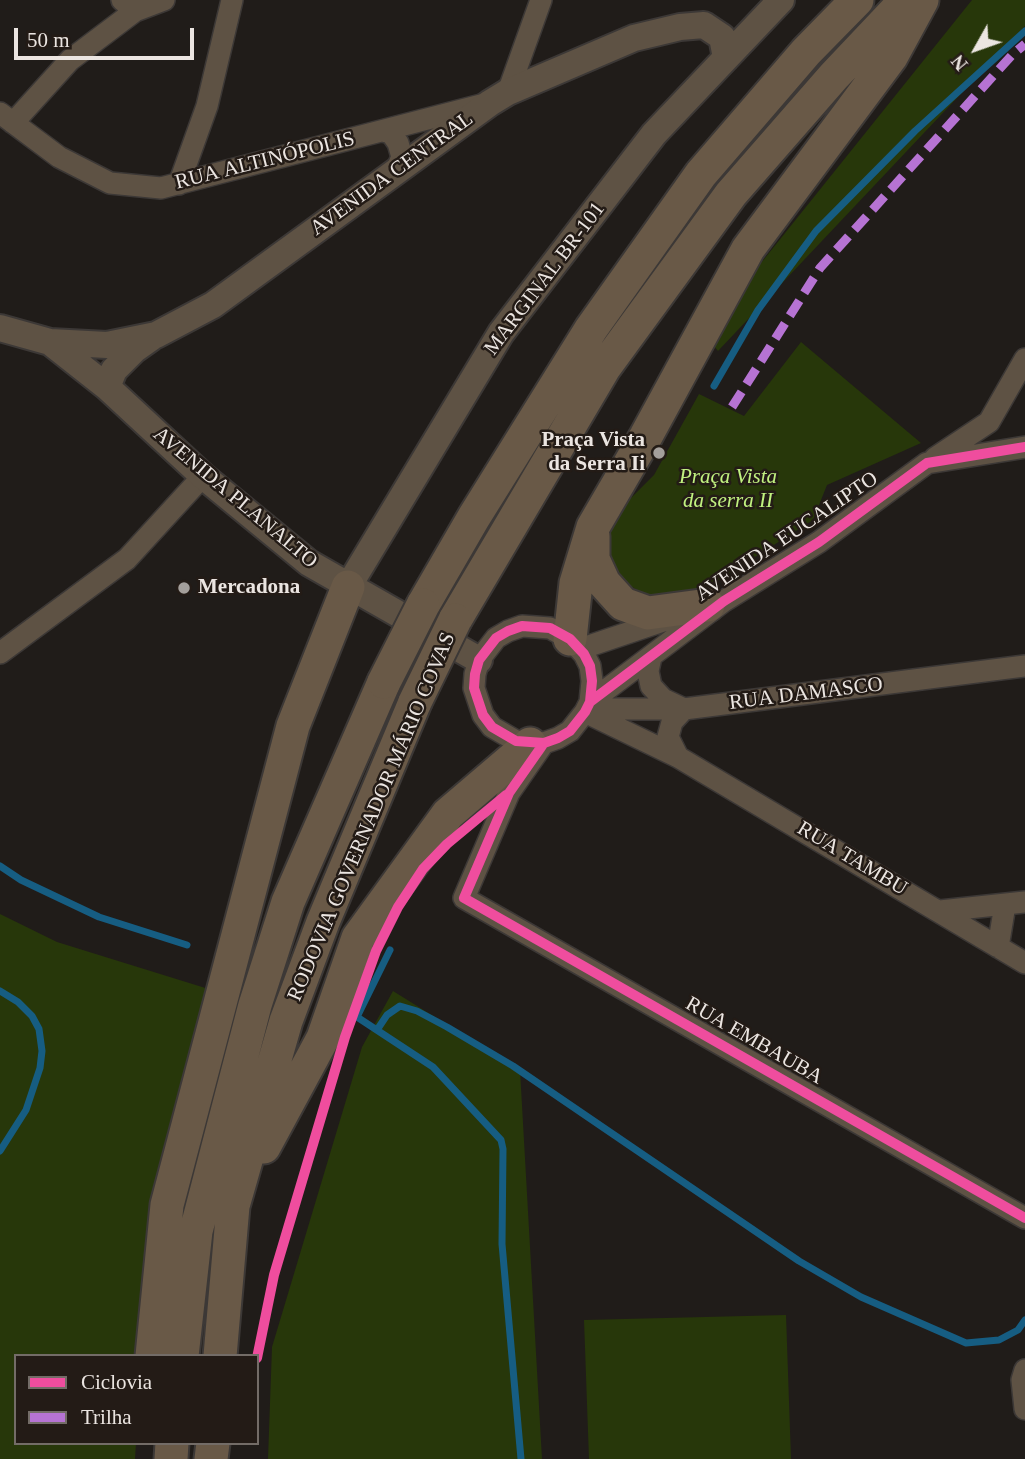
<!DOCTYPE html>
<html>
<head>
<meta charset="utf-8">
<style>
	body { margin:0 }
	#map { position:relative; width:1025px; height:1459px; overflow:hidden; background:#201c19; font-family:Georgia,serif }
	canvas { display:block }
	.legend { position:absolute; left:14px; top:1354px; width:245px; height:91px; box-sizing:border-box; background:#231b16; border:2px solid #736c67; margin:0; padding:9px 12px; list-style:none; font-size:21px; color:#ebe5e1 }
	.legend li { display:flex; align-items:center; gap:14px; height:35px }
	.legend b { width:35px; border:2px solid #736c67 }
	.north { position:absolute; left:941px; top:14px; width:70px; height:70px; -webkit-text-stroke:5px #231b16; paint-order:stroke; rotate:230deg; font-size:19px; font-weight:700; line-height:28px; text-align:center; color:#ebe5e1 }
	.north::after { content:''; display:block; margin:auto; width:24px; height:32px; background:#ebe5e1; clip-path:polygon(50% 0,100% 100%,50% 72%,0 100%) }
	.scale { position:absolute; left:14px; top:28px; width:180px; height:32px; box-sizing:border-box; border:4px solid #ebe5e1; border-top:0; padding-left:9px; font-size:21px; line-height:24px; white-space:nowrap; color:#ebe5e1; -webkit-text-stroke:5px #231b16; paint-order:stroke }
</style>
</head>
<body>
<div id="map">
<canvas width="1025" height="1459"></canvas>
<ul class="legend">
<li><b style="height:9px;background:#ef4d9e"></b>Ciclovia</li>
<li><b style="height:9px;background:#b673d3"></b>Trilha</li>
</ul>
<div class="north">N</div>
<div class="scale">50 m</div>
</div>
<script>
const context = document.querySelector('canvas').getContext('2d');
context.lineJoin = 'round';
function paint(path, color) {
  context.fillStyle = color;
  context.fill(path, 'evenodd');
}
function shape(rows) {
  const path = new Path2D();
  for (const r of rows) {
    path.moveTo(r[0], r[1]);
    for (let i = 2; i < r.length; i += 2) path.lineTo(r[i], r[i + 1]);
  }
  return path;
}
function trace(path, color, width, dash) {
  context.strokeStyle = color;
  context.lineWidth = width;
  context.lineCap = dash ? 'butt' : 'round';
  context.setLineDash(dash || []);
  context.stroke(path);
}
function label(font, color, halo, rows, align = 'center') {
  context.font = font + ' Georgia,serif';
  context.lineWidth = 5;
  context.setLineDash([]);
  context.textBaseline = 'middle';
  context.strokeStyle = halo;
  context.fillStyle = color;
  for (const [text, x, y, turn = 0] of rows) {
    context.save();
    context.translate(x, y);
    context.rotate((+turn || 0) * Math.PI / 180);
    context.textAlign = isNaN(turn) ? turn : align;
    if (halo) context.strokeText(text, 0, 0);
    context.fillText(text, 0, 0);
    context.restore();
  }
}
const green = shape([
	[972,0,1025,0,1025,26,718,351,704,334],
	[801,342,921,443,827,485,813,520,711,585,665,600,646,595,622,581,607,556,607,531,613,516,654,475,699,394,744,416],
	[0,914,57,942,215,991,142,1356,16,1356,16,1443,136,1443,135,1459,0,1459],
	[393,991,520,1070,542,1459,268,1459,272,1347,362,1047],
	[786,1315,791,1459,589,1459,584,1320]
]);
const stream = shape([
	[714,386,758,310,816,231,915,131,1025,31],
	[0,866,21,880,99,917,187,945],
	[390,950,357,1017,433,1067,501,1140,503,1149,502,1244,521,1459],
	[0,991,18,1002,32,1016,39,1029,42,1051,40,1068,26,1110,0,1151],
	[377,1030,387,1015,400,1006,417,1011,447,1027,513,1066,799,1261,861,1297,966,1343,999,1340,1018,1330,1025,1320]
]);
const minor = shape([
	[122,0,135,11,164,0],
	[508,92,541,0],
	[0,113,59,157,110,183,161,188,481,105],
	[13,123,70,60,135,11],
	[383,131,391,133,398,143,402,157,396,171],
	[179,184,207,106,232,0],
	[935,458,989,422,1025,359],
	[580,649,666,620],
	[0,653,127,559,203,476],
	[651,657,648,671,651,686,663,699,684,709,672,722,668,737,678,757],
	[590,702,592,681,590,666,584,654,570,639,550,628,522,626,508,631,496,638,479,660,475,674,474,688,483,715,492,727,516,741,544,743,558,738,570,731,585,712,590,702,724,601,819,542,927,463,1025,447],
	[587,709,684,709,1025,666],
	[585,712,678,757,1025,963],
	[541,747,509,793,464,898,1025,1218],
	[940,911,1025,902],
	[998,947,1005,905],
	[1025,1370,1022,1380,1025,1409]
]);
const tertiary = shape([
	[0,328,50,342,107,387,203,476,309,563,479,660],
	[50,342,107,345,156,335,213,305,490,103,508,92,634,38,680,27,704,25,722,37,726,58],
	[107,387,114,370,134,350,151,338],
	[348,587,501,333,654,134,781,0]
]);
const primary = shape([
	[593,536,593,559,604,583,623,604,648,613,708,605],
	[423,605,474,517,591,329,701,174,806,52,857,0],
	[455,620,604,368,731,194,834,76,906,0],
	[570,639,576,583,593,527,646,436,748,249,891,57,922,0],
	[264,1147,323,1038,358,938,448,814,530,744],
	[152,1356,167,1205,293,726,348,587],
	[182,1356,196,1231,255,1005,288,902,384,682],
	[220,1356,233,1206,286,1021,323,922,415,702],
	[171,1459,172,1443],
	[211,1459,213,1443]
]);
const primaryBridge = shape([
	[384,682,423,605],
	[415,702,455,620]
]);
const quiet = shape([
	[732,407,820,268,1012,55,1025,44]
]);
const cycleway = shape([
	[590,702,592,681,590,666,584,654,570,639,550,628,522,626,508,631,496,638,479,660,475,674,474,688,483,715,492,727,516,741,544,743,558,738,570,731,585,712,590,702,724,601,819,542,927,463,1025,447],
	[544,743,509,793,464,898,1025,1218],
	[257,1358,274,1275,345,1037,376,951,398,907,423,869,447,844,506,795]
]);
const markers = [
	[659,453,7,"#a49f9b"],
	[184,588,7,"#a49f9b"]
];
const streetNames = [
	["RUA ALTINÓPOLIS",265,161,-14],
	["AVENIDA CENTRAL",392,174,-36],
	["MARGINAL BR-101",545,279,-53],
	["AVENIDA PLANALTO",235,498,40],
	["AVENIDA EUCALIPTO",787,537,-34],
	["RUA DAMASCO",806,694,-7],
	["RODOVIA GOVERNADOR MÁRIO COVAS",372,817,-67],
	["RUA TAMBU",852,859,31],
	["RUA EMBAUBA",754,1041,30]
];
const poiNames = [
	["Praça Vista",645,441],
	["da Serra Ii",645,465],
	["Mercadona",198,588,"left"]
];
const parkNames = [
	["Praça Vista",728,477],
	["da serra II",728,501]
];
paint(green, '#27370a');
trace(stream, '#165d82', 7);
trace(minor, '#3c3836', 24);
trace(tertiary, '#3c3836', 30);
trace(primary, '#3c3836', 37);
trace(minor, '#5e5244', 21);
trace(tertiary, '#5e5244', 26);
trace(primary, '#695947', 33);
trace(primaryBridge, '#3c3836', 37, []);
trace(primaryBridge, '#695947', 33);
trace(quiet, '#b673d3', 9, [18, 9]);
trace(cycleway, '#ef4d9e', 10);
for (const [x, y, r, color] of markers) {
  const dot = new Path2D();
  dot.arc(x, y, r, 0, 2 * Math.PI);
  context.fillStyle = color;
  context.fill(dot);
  trace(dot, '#231b16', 2.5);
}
label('21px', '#ebe5e1', '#231b16', streetNames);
label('bold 21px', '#ebe5e1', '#231b16', poiNames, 'right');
label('italic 21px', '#c1f180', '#231b16', parkNames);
</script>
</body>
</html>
